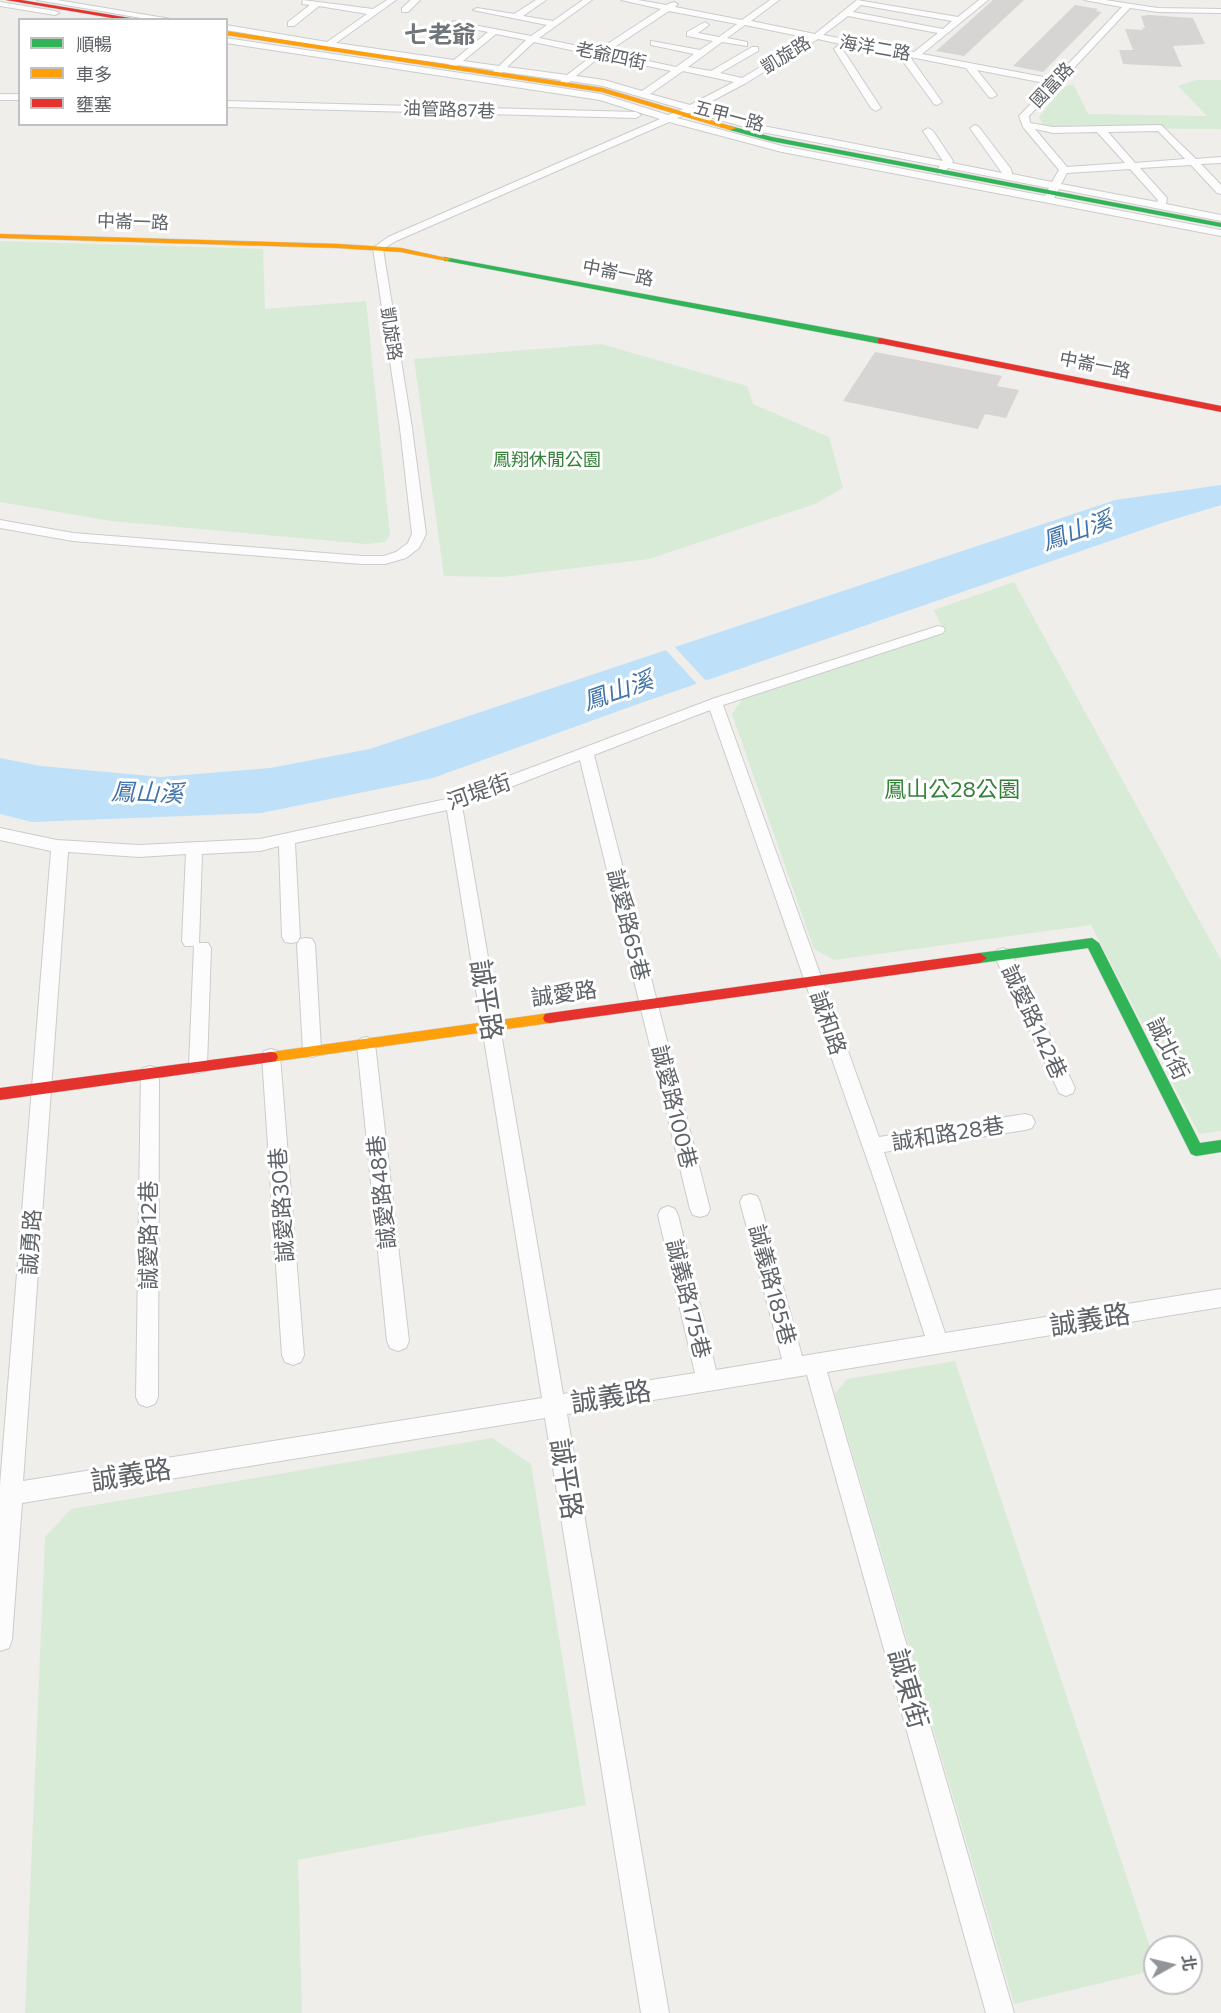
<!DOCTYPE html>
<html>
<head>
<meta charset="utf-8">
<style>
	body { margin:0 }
	#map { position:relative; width:1221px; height:2013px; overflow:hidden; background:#efeeea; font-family:Commissioner,"Noto Sans TC",sans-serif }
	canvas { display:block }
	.legend { position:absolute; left:18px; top:18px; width:210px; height:108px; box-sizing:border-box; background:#fff; border:2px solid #bfc1c3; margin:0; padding:8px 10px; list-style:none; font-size:18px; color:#5f6368 }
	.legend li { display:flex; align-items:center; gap:12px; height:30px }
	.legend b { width:30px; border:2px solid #bfc1c3 }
	.north { position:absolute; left:1143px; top:1935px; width:60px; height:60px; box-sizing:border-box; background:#fff; border:2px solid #bfc1c3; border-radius:50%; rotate:82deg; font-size:16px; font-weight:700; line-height:24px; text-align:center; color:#5f6368 }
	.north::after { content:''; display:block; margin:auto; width:21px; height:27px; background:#919496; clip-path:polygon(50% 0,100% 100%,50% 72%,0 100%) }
</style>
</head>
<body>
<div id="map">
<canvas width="1221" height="2013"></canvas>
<ul class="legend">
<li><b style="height:8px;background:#30b455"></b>順暢</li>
<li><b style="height:8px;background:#ff9f0a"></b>車多</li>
<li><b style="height:8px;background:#e5322d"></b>壅塞</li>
</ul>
<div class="north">北</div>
</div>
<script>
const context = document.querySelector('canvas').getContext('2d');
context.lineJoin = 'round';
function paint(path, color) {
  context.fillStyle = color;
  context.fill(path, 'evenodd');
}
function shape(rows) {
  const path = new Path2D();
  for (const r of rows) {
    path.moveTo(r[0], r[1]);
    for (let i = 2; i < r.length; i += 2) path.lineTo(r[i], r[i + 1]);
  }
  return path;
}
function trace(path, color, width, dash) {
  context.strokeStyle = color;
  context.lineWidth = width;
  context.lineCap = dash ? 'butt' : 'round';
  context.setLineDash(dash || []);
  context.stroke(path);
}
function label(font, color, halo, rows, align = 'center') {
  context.font = font + ' Commissioner,"Noto Sans TC",sans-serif';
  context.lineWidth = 6;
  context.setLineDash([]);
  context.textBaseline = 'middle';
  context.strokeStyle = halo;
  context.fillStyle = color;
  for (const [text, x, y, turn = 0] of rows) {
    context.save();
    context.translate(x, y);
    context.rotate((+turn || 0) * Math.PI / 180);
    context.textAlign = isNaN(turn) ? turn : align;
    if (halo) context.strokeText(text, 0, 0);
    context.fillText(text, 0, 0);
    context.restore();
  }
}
const green = shape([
	[1196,80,1221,80,1221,129,1056,128,1043,125,1039,117,1063,87,1073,84,1088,114,1207,116,1178,86],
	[0,241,263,249,265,309,366,301,390,535,385,542,366,544,111,521,0,502],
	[601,344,747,386,753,404,829,437,843,488,815,504,649,559,502,577,444,576,414,359],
	[1014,582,1221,960,1221,1131,1199,1134,1091,925,834,960,814,949,732,714,743,698,944,631,934,610],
	[955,1361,1155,1962,1155,1970,1014,2004,835,1394,847,1379],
	[492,1438,531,1464,586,1805,298,1860,302,2013,25,2013,45,1537,71,1509]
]);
const water = shape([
	[1221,485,1221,505,1162,523,638,704,433,778,261,813,32,822,0,814,0,758,41,766,161,777,270,768,370,749,1115,500]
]);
const pier = shape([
	[672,644,708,683,699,686,663,647]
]);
const building = shape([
	[993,0,1024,0,964,56,936,51],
	[1075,5,1098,9,1096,11,1102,12,1043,72,1013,66],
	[1148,15,1193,18,1205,44,1173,46,1182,67,1123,64,1119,50,1133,50,1125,29,1143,30,1142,28,1145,28,1141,16],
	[875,352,1002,376,997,386,1019,390,1006,418,985,414,978,429,843,401]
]);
const street = shape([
	[37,0,57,0,177,20,153,20,37,0],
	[303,0,373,9,387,0,396,0,336,43,454,60,488,32,453,25,453,21,531,36,547,25,473,10,477,8,514,14,536,0,546,0,523,16,553,21,583,0,592,0,539,38,598,50,661,9,621,0,638,0,666,5,674,2,678,4,675,7,742,20,770,0,779,0,751,21,815,34,857,0,958,17,979,0,988,0,922,54,1054,79,1122,7,1084,0,1105,0,1158,8,1221,9,1221,13,1158,12,1130,8,1029,116,1030,123,1053,127,1161,125,1196,159,1221,157,1221,163,1201,164,1221,185,1221,194,1217,193,1191,165,1140,168,1167,198,1166,204,1221,215,1221,221,1059,189,1054,198,1221,230,1221,236,782,152,669,122,396,241,383,249,412,428,426,534,419,548,406,558,385,564,362,564,73,541,0,528,0,520,73,533,362,556,384,556,396,552,408,543,412,534,400,428,373,248,388,237,660,119,600,100,226,43,226,38,601,94,668,115,683,109,603,86,571,81,564,85,560,82,561,80,503,72,496,76,492,73,494,70,458,65,452,69,449,68,449,64,330,48,325,50,321,46,226,30,226,25,327,42,367,14,319,6,294,26,288,26,288,22,310,5,302,4,303,0],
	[861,5,952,21,943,29,853,12,861,5],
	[669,11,737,24,719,37,698,33,709,25,705,22,687,32,687,36,713,41,700,50,651,41,651,45,694,54,676,67,607,52,669,11],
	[848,16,938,33,914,52,823,35,848,16],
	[745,25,809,38,742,78,720,73,758,51,758,47,752,47,711,71,688,67,722,42,747,46,747,42,727,38,745,25],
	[496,34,526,40,499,66,463,61,496,34],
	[818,39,840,44,834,49,871,108,876,111,881,108,843,50,849,45,902,56,902,60,934,104,937,105,942,102,910,57,966,68,989,97,992,98,997,95,977,70,1050,84,1019,116,1023,127,1059,170,1052,182,1012,174,1011,169,978,126,975,125,970,128,1002,173,952,163,953,161,933,131,928,128,923,131,943,161,763,126,699,108,746,83,818,39],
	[534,42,593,55,567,75,507,67,534,42],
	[601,56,671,71,642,91,604,80,576,76,601,56],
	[683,71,734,82,690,105,650,94,683,71],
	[692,112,762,132,940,166,936,172,941,175,948,168,1049,188,1045,196,782,146,677,118,692,112],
	[1035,129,1053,133,1097,132,1125,163,1067,167,1035,129],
	[1158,131,1185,159,1135,163,1108,132,1158,131],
	[1130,169,1158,200,1157,202,1061,184,1067,173,1130,169],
	[411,0,420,0,408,12,402,12,402,8,411,0],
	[0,2,55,11,59,13,55,15,0,6,0,2],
	[0,94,20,94,20,100,0,100,0,94],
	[226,101,636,112,641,115,636,118,226,107,226,101],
	[938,626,943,627,945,630,943,633,723,705,879,1137,1025,1114,1032,1116,1035,1122,1032,1128,1025,1130,884,1152,945,1333,1221,1289,1221,1307,827,1372,1014,2013,986,2013,807,1375,567,1414,669,2013,641,2013,545,1418,22,1503,12,1639,9,1648,0,1651,0,1485,51,851,0,840,0,828,57,840,139,845,260,839,451,798,715,698,938,626],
	[710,710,875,1182,925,1336,802,1356,760,1202,757,1196,750,1194,743,1196,740,1202,782,1359,716,1370,678,1215,675,1209,668,1206,661,1209,658,1215,695,1373,563,1394,462,806,580,760,690,1209,693,1215,700,1217,707,1215,710,1209,594,755,710,710],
	[447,810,542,1398,23,1481,68,852,139,857,186,854,182,941,185,946,194,946,189,1066,191,1071,198,1073,205,1071,207,1066,211,948,208,943,199,943,202,854,260,851,279,846,282,937,285,942,291,943,297,942,300,937,295,843,447,810],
	[306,938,312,939,315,944,321,1050,319,1055,312,1057,305,1055,303,1050,297,944,300,939,306,938],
	[1003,948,1009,950,1012,955,1075,1088,1073,1093,1066,1096,1059,1093,1057,1088,994,955,997,950,1003,948],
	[366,1037,372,1039,375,1044,409,1341,406,1348,398,1351,390,1348,387,1341,357,1044,360,1039,366,1037],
	[271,1049,278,1051,280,1056,304,1355,301,1362,293,1365,285,1362,282,1355,262,1056,264,1051,271,1049],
	[150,1066,157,1068,159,1073,158,1397,155,1404,147,1407,139,1404,136,1397,141,1073,143,1068,150,1066]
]);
const fast = shape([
	[730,126,772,137,1221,223,1221,227,771,141,730,130,730,126],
	[444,257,881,338,885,341,881,344,447,261,444,261,444,257],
	[1092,938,1099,943,1200,1143,1221,1140,1221,1152,1196,1156,1191,1154,1088,948,980,963,973,958,980,953,1092,938]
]);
const slow = shape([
	[226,31,603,88,737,128,730,130,602,92,226,35,226,31],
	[0,234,338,244,401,248,451,259,447,261,401,252,338,248,0,238,0,234],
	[550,1013,555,1014,557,1018,555,1022,550,1023,271,1062,266,1061,264,1057,266,1053,271,1052,550,1013]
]);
const jam = shape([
	[6,0,21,0,142,20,124,20,6,0],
	[881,338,1221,406,1221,412,878,343,878,339,881,338],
	[980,953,987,958,980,963,550,1023,545,1022,543,1018,545,1014,550,1013,980,953],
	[271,1052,276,1053,278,1057,276,1061,271,1062,0,1100,0,1088,271,1052]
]);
const farStreetnames = [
	["海洋二路",875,48,10],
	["凱旋路",786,55,-32],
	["老爺四街",611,56,12],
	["國富路",1052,85,-47],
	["油管路87巷",449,110,2],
	["五甲一路",729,116,15],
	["中崙一路",133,222,2],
	["中崙一路",618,273,11],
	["凱旋路",391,334,81],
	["中崙一路",1095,365,11]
];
const farParknames = [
	["鳳翔休閒公園",547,460]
];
const parkNames = [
	["鳳山公28公園",952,790]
];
const streetNames = [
	["河堤街",479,792,-19],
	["誠愛路65巷",628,925,76],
	["誠愛路",564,994,-8],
	["誠愛路142巷",1034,1022,65],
	["誠和路",828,1023,71],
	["誠北街",1168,1049,64],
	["誠愛路100巷",674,1107,76],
	["誠和路28巷",948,1134,-9],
	["誠愛路48巷",382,1192,-96],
	["誠愛路30巷",282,1205,-94],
	["誠愛路12巷",149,1235,-90],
	["誠勇路",31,1242,-86],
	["誠義路185巷",772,1285,75],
	["誠義路175巷",688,1299,76]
];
const farDistrictnames = [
	["七老爺",440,35]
];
const waterNames = [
	["鳳山溪",1077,531,-19],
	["鳳山溪",618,691,-19],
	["鳳山溪",147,793,2]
];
const nearStreetnames = [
	["誠平路",486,1000,81],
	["誠義路",1090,1320,-9],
	["誠義路",611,1397,-9],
	["誠義路",131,1475,-9],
	["誠平路",566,1479,81],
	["誠東街",908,1689,74]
];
paint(green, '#d8ebd6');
paint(water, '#bfe0f9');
paint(pier, '#efeeea');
paint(building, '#d6d5d3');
trace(street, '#cbcccc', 2);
trace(fast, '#cacacb', 1);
trace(slow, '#cacacb', 1);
trace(jam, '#cacacb', 1);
paint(street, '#fdfcfc');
paint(fast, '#30b455');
paint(slow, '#ff9f0a');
paint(jam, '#e5322d');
label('18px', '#5f6368', '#fff', farStreetnames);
label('18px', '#348238', '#fff', farParknames);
label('22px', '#348238', '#fff', parkNames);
label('22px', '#5f6368', '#fff', streetNames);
label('bold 24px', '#70757a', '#fff', farDistrictnames);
label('italic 24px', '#4174aa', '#fff', waterNames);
label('27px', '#5f6368', '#fff', nearStreetnames);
</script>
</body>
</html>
